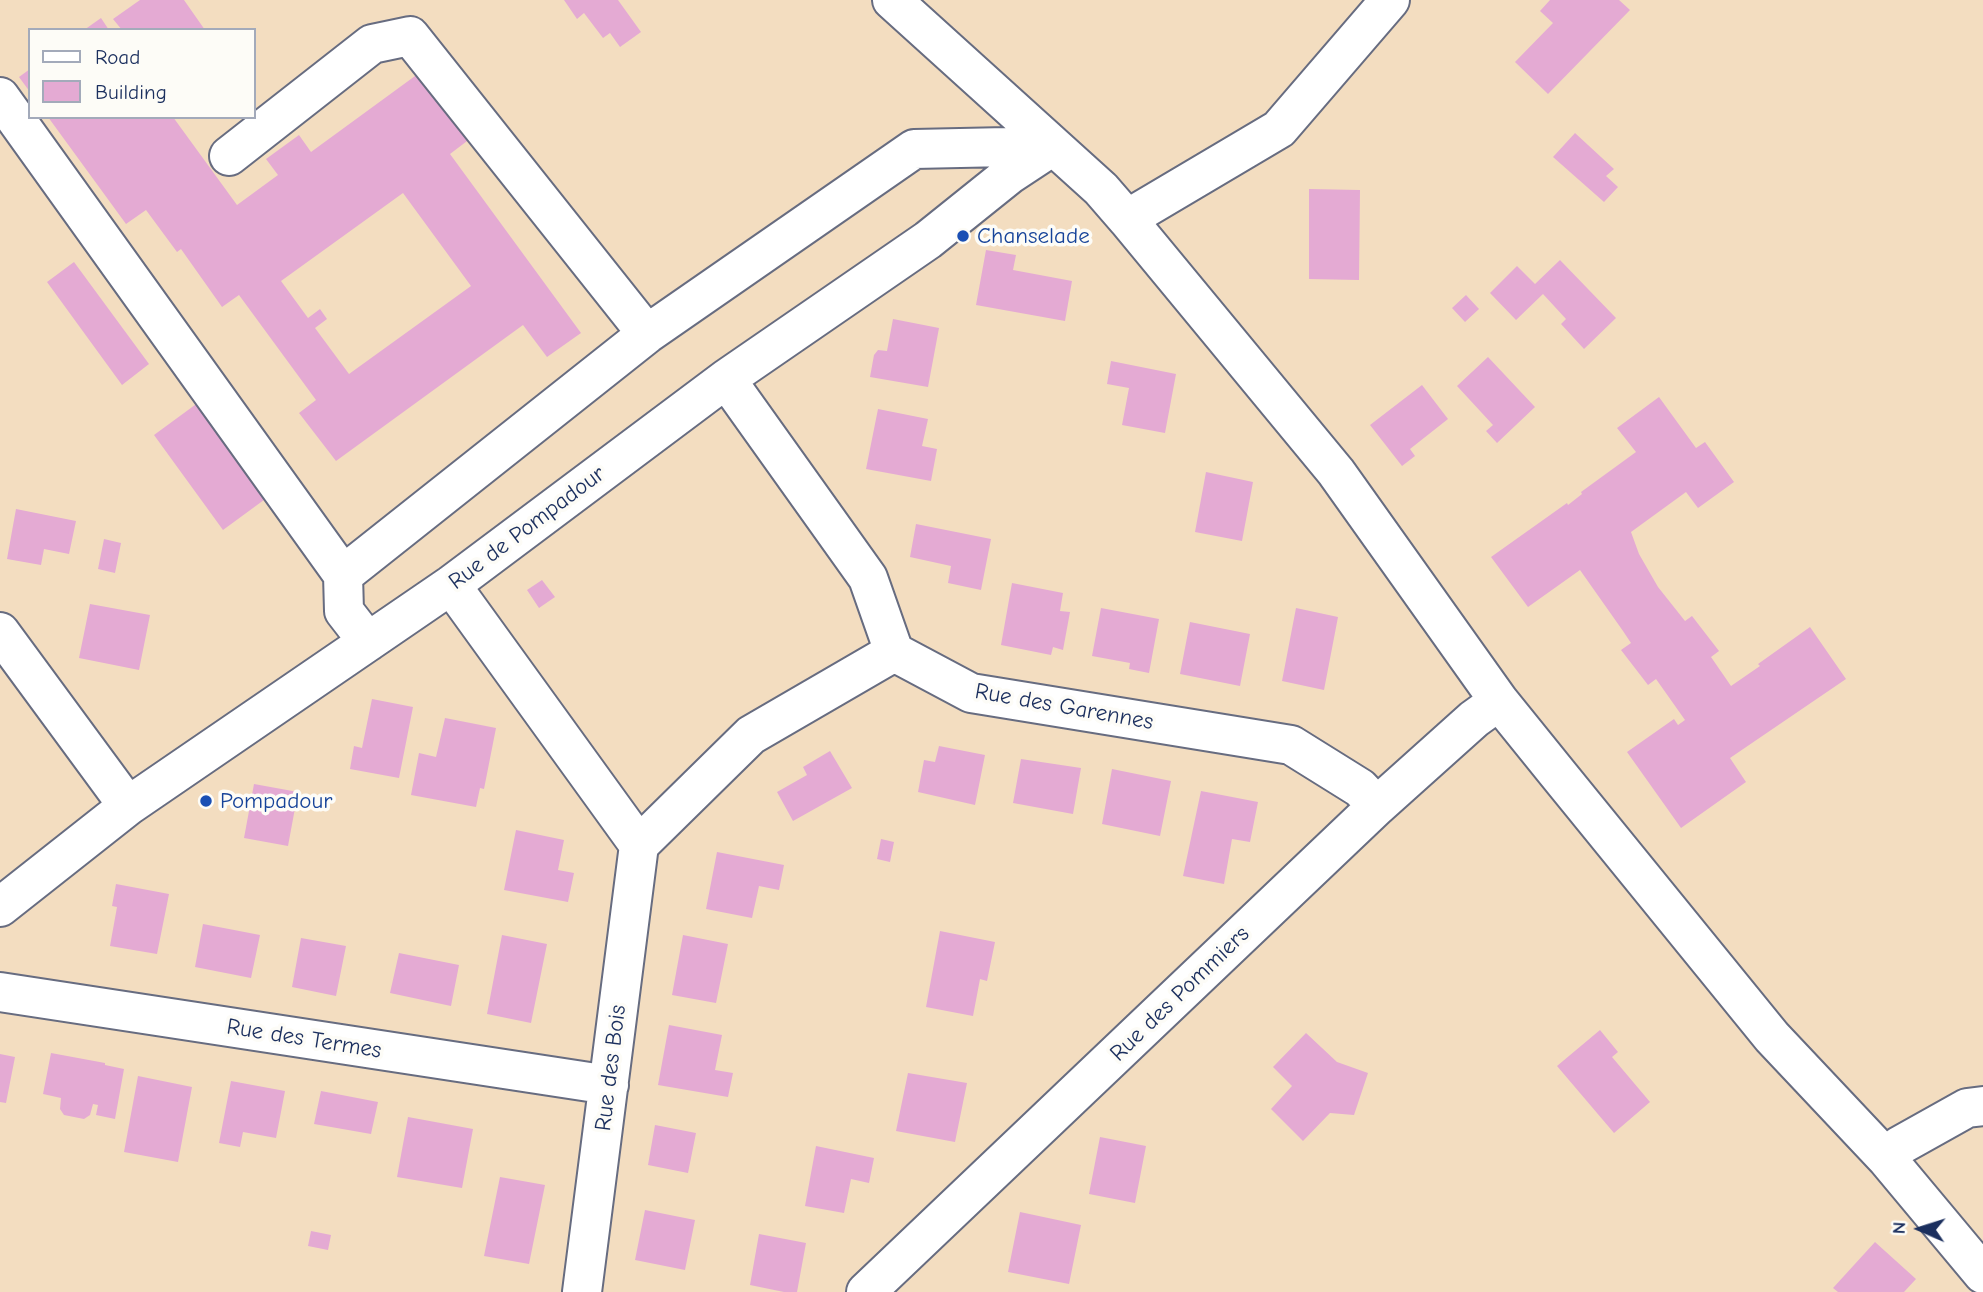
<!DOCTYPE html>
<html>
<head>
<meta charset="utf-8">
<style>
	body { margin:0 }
	#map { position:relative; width:1983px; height:1292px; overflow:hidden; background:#f3ddc0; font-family:"Comic Neue",sans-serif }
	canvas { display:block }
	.legend { position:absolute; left:28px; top:28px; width:228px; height:91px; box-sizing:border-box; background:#fdfcf7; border:2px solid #a3aaba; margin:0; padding:9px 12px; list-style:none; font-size:21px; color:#1b2f5e }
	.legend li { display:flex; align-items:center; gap:14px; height:35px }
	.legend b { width:35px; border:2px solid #a3aaba }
	.north { position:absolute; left:1885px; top:1194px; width:70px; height:70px; -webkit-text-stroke:5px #fdfcf7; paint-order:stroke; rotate:273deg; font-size:19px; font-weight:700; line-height:28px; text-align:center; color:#1b2f5e }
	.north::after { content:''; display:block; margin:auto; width:24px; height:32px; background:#1b2f5e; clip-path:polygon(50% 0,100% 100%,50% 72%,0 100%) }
</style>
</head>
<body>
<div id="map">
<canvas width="1983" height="1292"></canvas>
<ul class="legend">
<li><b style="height:9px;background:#fff"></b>Road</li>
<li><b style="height:19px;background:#e4aad3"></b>Building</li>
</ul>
<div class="north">N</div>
</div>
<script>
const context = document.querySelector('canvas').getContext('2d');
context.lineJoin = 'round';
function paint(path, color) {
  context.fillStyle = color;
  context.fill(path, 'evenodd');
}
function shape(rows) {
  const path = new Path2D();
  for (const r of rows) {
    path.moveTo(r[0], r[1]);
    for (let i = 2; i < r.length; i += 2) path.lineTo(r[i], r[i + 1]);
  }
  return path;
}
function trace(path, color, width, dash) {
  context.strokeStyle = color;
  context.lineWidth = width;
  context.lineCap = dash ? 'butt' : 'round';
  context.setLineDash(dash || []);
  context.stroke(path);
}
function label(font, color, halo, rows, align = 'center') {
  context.font = font + ' "Comic Neue",sans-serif';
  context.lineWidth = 7;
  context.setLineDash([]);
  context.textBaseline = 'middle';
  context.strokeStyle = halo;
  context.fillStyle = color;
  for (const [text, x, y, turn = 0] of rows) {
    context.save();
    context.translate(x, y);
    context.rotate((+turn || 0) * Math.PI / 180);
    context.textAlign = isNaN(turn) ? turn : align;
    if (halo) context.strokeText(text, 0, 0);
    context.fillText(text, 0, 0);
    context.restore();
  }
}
const building = shape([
	[140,0,184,0,205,30,122,30,113,19],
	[564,0,618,0,641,32,620,47,610,33,603,38,584,13,577,19],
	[1550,0,1619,0,1630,10,1548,94,1515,62,1553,23,1540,11],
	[101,18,109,30,84,30],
	[426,68,475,135,450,154,581,333,547,357,523,325,336,461,299,413,316,400,239,295,222,307,181,249,177,252,146,210,126,224,48,117,173,117,237,205,278,175,266,159,299,135,311,152],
	[403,193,471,286,349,374,315,328,327,319,320,309,308,318,281,281],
	[30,69,30,92,19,77],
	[1575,133,1614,169,1606,176,1618,187,1604,202,1553,157],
	[1309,189,1360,190,1359,280,1309,279],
	[986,250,1016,255,1013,270,1072,281,1065,321,976,305],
	[1560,260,1616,318,1584,349,1561,324,1566,319,1543,294,1516,320,1490,293,1517,266,1535,284],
	[74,262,149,364,122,385,47,282],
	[1466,295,1479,309,1465,322,1452,308],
	[893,319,939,328,928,387,870,377,874,355,878,350,887,351],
	[1488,357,1535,407,1497,443,1486,431,1493,425,1457,386],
	[1111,361,1176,374,1165,433,1122,425,1129,388,1107,384],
	[1422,385,1448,419,1410,449,1415,456,1402,466,1370,425],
	[1659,397,1696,448,1705,442,1734,482,1698,508,1686,492,1631,532,1639,554,1658,587,1685,621,1692,616,1719,651,1711,657,1731,686,1760,666,1758,664,1810,627,1846,679,1730,758,1746,782,1681,828,1627,752,1674,719,1678,725,1685,720,1656,679,1648,685,1621,650,1631,643,1623,631,1580,570,1528,607,1491,557,1567,503,1568,505,1582,494,1581,492,1636,452,1617,428],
	[199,402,268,497,223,530,154,435],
	[878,409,928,419,922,446,937,449,931,481,866,469],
	[1206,472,1253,482,1242,541,1195,532],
	[16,509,76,521,69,554,44,549,41,565,7,559],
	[916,524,991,539,981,590,948,583,951,566,910,557],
	[104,539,121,543,115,573,98,569],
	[542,580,555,597,539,608,527,590],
	[1012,583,1063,593,1060,611,1070,612,1063,650,1053,647,1051,655,1001,645],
	[90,604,150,615,139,670,79,658],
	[1101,608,1159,619,1149,673,1129,669,1130,663,1092,656],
	[1296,608,1338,617,1324,690,1282,681],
	[1190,622,1250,634,1240,686,1180,674],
	[372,699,413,707,399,778,350,769,354,746,362,748],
	[445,718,496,728,484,789,480,788,476,807,411,795,419,753,436,757],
	[939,746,985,755,975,805,918,792,924,760,935,762],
	[830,751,852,788,793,821,777,792,807,775,803,767],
	[1021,759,1081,768,1073,814,1013,803],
	[1112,769,1171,781,1160,836,1102,824],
	[254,784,298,792,288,846,244,838],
	[1201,791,1258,802,1250,842,1232,839,1224,884,1183,876],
	[516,830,564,840,558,870,574,873,568,902,504,890],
	[881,839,894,842,890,862,877,859],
	[717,852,784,865,779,890,759,886,752,918,706,909],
	[116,884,169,894,157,954,110,946,117,907,112,906],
	[203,924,260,935,251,978,195,967],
	[940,931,995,942,987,981,980,979,973,1016,926,1007],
	[502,935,547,944,531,1023,487,1014],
	[683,935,728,944,716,1003,672,995],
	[301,938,346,946,336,996,292,987],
	[399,953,459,965,451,1006,390,993],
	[669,1025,722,1035,715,1070,733,1073,728,1097,658,1085],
	[1600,1030,1618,1052,1612,1057,1650,1102,1614,1133,1557,1066],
	[1306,1033,1337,1062,1368,1073,1354,1115,1330,1113,1303,1141,1271,1109,1292,1086,1273,1067],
	[51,1053,105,1063,105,1065,124,1069,115,1119,96,1115,98,1105,93,1104,90,1115,84,1119,64,1115,60,1109,61,1098,43,1094],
	[0,1054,15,1057,6,1103,0,1102],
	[908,1073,967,1083,955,1142,896,1131],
	[138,1076,192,1087,178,1162,124,1152],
	[231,1081,285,1091,276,1138,243,1132,240,1147,219,1143],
	[321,1091,378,1102,371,1134,314,1124],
	[408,1117,473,1129,462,1188,397,1177],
	[655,1125,696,1133,688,1173,648,1165],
	[1100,1137,1146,1146,1135,1203,1089,1194],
	[816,1146,874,1158,869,1183,851,1179,844,1213,805,1206],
	[500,1177,545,1185,529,1264,484,1256],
	[645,1210,695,1220,685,1270,635,1260],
	[1020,1212,1081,1225,1069,1284,1008,1272],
	[311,1231,331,1235,328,1250,308,1246],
	[759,1234,806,1243,797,1292,784,1292,750,1285],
	[1875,1242,1916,1279,1904,1292,1838,1292,1833,1288]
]);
const minor = shape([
	[892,0,1101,189,1127,219,1336,472,1499,701,1558,774,1772,1037,1887,1159,1983,1274],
	[0,97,343,575,344,611,368,642],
	[229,156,372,44,410,36,647,334],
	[1127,219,1279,129,1390,0],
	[726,379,868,578,894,652,971,693,1291,745,1360,788,1377,806],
	[343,575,647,334,914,149,1053,146],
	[451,585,639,845,582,1292],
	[0,632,128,806],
	[639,845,751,735,894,652],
	[0,907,128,806,451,585,726,379,928,240,1009,175,1053,146],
	[0,992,609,1085],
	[1887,1159,1899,1146,1967,1108,1983,1106],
	[866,1292,1377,806,1474,719,1499,701]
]);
const markers = [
	[963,236,7,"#1a4fb4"],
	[206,801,7,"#1a4fb4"]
];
const transitNames = [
	["Chanselade",977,236],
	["Pompadour",220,801]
];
const streetNames = [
	["Rue de Pompadour",527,528,-37],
	["Rue des Garennes",1064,707,10],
	["Rue des Pommiers",1180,994,-44],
	["Rue des Termes",304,1039,9],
	["Rue des Bois",611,1068,-83]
];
paint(building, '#e4aad3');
trace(minor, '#676c80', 42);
trace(minor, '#fff', 38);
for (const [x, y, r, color] of markers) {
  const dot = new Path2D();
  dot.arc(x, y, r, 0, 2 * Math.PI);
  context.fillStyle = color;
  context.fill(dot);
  trace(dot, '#fdfcf7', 2.5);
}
label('23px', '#164399', '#fdfcf7', transitNames, 'left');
label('23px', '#1b2f5e', '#fdfcf7', streetNames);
</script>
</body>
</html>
